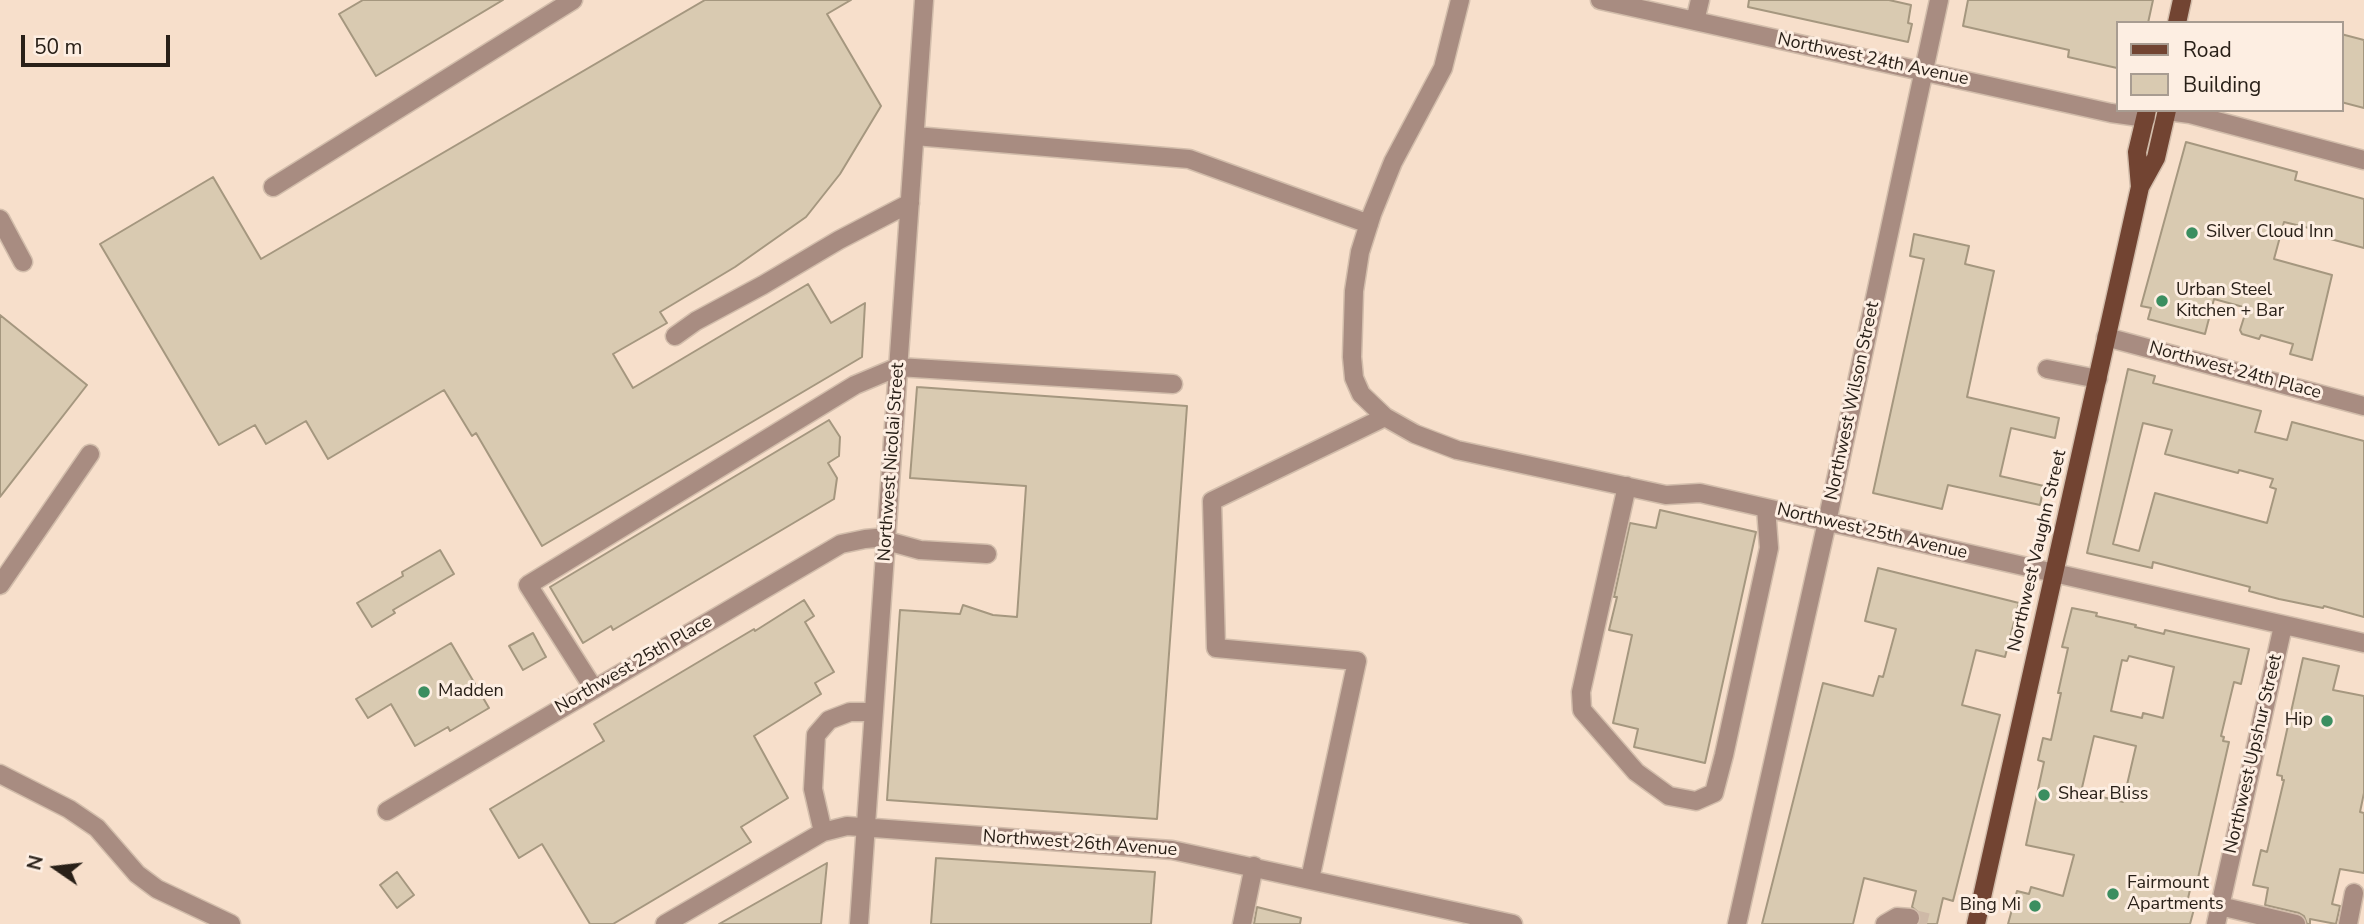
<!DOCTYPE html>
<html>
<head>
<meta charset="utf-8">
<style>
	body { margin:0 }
	#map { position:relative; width:2364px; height:924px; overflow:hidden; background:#f7dfcb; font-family:"Nunito Sans",sans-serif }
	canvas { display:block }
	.legend { position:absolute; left:2116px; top:21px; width:228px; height:91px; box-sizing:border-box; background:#fdeee2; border:2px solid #a89c91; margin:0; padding:9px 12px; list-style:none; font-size:21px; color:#292018 }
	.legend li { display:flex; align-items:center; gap:14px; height:35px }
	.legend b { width:35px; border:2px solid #a89c91 }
	.north { position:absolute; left:21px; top:833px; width:70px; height:70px; -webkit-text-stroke:5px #fdeee2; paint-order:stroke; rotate:284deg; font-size:19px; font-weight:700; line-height:28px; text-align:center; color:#292018 }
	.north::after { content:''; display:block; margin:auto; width:24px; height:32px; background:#292018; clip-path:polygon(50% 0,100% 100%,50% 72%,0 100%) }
	.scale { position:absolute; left:21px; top:35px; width:149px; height:32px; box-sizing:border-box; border:4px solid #292018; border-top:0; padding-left:9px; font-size:21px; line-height:24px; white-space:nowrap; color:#292018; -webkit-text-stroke:5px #fdeee2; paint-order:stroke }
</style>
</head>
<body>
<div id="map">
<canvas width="2364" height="924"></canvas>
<ul class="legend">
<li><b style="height:9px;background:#724432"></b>Road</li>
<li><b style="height:19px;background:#d9cab1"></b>Building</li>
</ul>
<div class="north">N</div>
<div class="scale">50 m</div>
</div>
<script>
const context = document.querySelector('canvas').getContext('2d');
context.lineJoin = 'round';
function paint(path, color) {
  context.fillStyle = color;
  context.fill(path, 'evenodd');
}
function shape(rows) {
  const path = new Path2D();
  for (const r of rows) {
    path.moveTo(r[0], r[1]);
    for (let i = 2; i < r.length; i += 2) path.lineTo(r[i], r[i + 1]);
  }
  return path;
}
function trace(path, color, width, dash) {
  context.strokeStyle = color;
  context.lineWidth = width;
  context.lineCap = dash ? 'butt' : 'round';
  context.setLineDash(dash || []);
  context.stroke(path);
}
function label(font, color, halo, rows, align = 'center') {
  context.font = font + ' "Nunito Sans",sans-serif';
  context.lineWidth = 6;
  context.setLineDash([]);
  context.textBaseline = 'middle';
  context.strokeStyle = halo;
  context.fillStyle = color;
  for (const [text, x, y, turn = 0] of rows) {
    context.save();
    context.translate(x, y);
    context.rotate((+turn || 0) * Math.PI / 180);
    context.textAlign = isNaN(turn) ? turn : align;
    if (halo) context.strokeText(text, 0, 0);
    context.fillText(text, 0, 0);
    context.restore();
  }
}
const building = shape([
	[363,0,503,0,376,76,339,14,363,0],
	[705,0,851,0,827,14,881,106,840,174,806,217,735,267,660,312,667,323,613,354,633,388,808,284,831,323,865,303,862,357,542,546,476,433,472,436,444,390,328,459,306,421,266,444,255,425,219,445,100,244,213,177,261,259,705,0],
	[1749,0,1889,0,1911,5,1908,23,1912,24,1908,42,1748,7,1749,0],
	[1968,0,2153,0,2148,23,2117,23,2117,68,2068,57,2069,50,1963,26,1968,0],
	[2341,34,2364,40,2364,108,2341,102,2341,34],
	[2186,142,2297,172,2295,180,2364,199,2364,248,2312,234,2313,229,2284,222,2274,259,2332,275,2312,360,2290,354,2293,344,2261,335,2259,339,2242,334,2240,330,2247,308,2214,299,2205,334,2148,319,2151,308,2141,306,2186,142],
	[1914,234,1969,246,1965,264,1994,271,1967,397,2059,418,2055,438,2011,428,2000,476,2044,486,2040,505,1948,485,1942,509,1873,493,1924,259,1910,256,1914,234],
	[0,315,87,385,0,497,0,315],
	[2128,369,2155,376,2153,383,2261,411,2255,432,2287,440,2292,422,2364,441,2364,617,2324,606,2323,608,2279,599,2249,591,2250,587,2153,562,2152,568,2087,553,2128,369],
	[2143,423,2172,430,2165,454,2238,473,2239,470,2273,479,2270,487,2276,489,2267,523,2155,493,2139,551,2113,544,2143,423],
	[917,387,1187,406,1157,819,887,800,900,610,960,614,963,605,993,615,1017,617,1026,486,910,478,917,387],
	[829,420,840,437,839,456,828,463,837,478,834,499,613,630,611,626,583,643,550,587,829,420],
	[1660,510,1756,532,1705,763,1634,747,1638,729,1613,723,1632,635,1609,630,1617,597,1614,597,1630,523,1656,528,1660,510],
	[440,550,454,574,393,610,395,613,372,627,357,603,403,576,402,572,440,550],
	[1878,568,2019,603,2005,657,1976,650,1962,705,2000,715,1953,901,1943,898,1937,924,1920,924,1920,914,1912,907,1916,891,1864,878,1853,924,1762,924,1823,683,1873,696,1879,676,1883,677,1896,629,1865,621,1878,568],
	[804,600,814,616,805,622,834,672,815,683,821,694,754,736,788,798,741,827,751,842,613,924,590,924,542,844,519,858,490,809,604,741,594,724,754,629,755,631,804,600],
	[2072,608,2097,613,2096,616,2136,625,2135,627,2164,634,2165,630,2249,649,2241,684,2234,682,2221,736,2224,737,2223,741,2229,742,2198,878,2193,877,2186,907,2194,909,2190,924,2008,924,2017,891,2029,894,2031,887,2063,896,2074,855,2026,845,2044,762,2038,760,2043,738,2051,740,2061,693,2058,693,2068,648,2062,647,2072,608],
	[2129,656,2174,667,2163,718,2143,713,2142,718,2111,711,2122,660,2127,661,2129,656],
	[2094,736,2136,746,2123,802,2081,792,2094,736],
	[533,633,546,657,523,670,509,646,533,633],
	[451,643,489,708,450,731,448,727,415,746,391,704,368,718,356,699,451,643],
	[2303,658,2339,666,2333,690,2364,696,2364,793,2360,812,2364,813,2364,873,2340,869,2332,904,2340,906,2336,924,2310,919,2310,924,2307,924,2304,916,2299,913,2265,905,2268,888,2253,885,2261,850,2267,852,2284,780,2282,780,2282,776,2277,775,2303,658],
	[936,858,1155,872,1151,924,931,924,936,858],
	[827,863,821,924,719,924,827,863],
	[397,872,414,895,397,908,380,885,397,872],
	[1257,907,1301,918,1300,924,1254,924,1257,907]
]);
const minorTunnel = shape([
	[1910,918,1935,924]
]);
const minor = shape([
	[1460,0,1443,68,1393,162,1372,214,1360,252,1354,291,1352,357,1354,378,1361,394,1385,417,1415,434,1457,450,1666,495,1700,493,2364,643],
	[1600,0,2111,113,2146,118],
	[1695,21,1700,0],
	[2167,111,2190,114,2364,160],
	[915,136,1189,159,1369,224],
	[273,187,573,0],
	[0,219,23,262],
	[675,336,696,321,763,285,839,240,910,203],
	[2106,337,2364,406],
	[2047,369,2098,379],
	[1627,486,1581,692,1582,710,1636,772,1669,796,1696,801,1714,793,1724,755,1769,548,1766,508],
	[887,541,920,550,987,554],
	[0,585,90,454],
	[594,689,528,585,855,385,898,367,1173,384],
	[0,774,69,809,97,828,137,874,157,889,231,924],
	[387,811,841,544,865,539,887,537],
	[823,832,813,789,816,735,829,720,850,712,874,712],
	[1310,879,1357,661,1216,648,1212,501,1385,417],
	[2220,906,2296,924],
	[665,924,823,832,847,826,1172,850,1513,924],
	[859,924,924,0],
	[1242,924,1254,866],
	[1737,924,1827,522,1939,0],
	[1885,924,1897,917,1910,918],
	[2216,924,2283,626],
	[2348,924,2354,893]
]);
const major = shape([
	[2177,23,2182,0],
	[2140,187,2137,152,2147,110],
	[1976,924,2140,187,2156,158,2167,110]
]);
const markers = [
	[2192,233,7,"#3b8e60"],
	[2162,301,7,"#3b8e60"],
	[424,692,7,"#3b8e60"],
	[2327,721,7,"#3b8e60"],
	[2044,795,7,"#3b8e60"],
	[2113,894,7,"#3b8e60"],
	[2035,906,7,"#3b8e60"]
];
const streetNames = [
	["Northwest 24th Avenue",1873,60,12],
	["Northwest 24th Place",2235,371,15],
	["Northwest Wilson Street",1853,401,-78],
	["Northwest Nicolai Street",892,462,-86],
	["Northwest 25th Avenue",1872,532,13],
	["Northwest Vaughn Street",2038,551,-77],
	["Northwest 25th Place",634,665,-30],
	["Northwest Upshur Street",2254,754,-77],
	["Northwest 26th Avenue",1080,844,4]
];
const poiNames = [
	["Silver Cloud Inn",2206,233],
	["Urban Steel",2176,291],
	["Kitchen + Bar",2176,312],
	["Madden",438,692],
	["Hip",2313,721,"right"],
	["Shear Bliss",2058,795],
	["Fairmount",2127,884],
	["Apartments",2127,905],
	["Bing Mi",2021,906,"right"]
];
paint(building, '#d9cab1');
trace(building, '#a5977f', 2);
trace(minorTunnel, '#ceb9a7', 18, [18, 9]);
trace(minor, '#d2bdab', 21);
trace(major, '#d2bdab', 21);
trace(minor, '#a88c81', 18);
trace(major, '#724432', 18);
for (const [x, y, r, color] of markers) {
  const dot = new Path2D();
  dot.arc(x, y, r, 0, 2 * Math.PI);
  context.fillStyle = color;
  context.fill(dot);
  trace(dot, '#fdeee2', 2.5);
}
label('18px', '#292018', '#fdeee2', streetNames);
label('18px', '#292018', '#fdeee2', poiNames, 'left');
</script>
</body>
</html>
